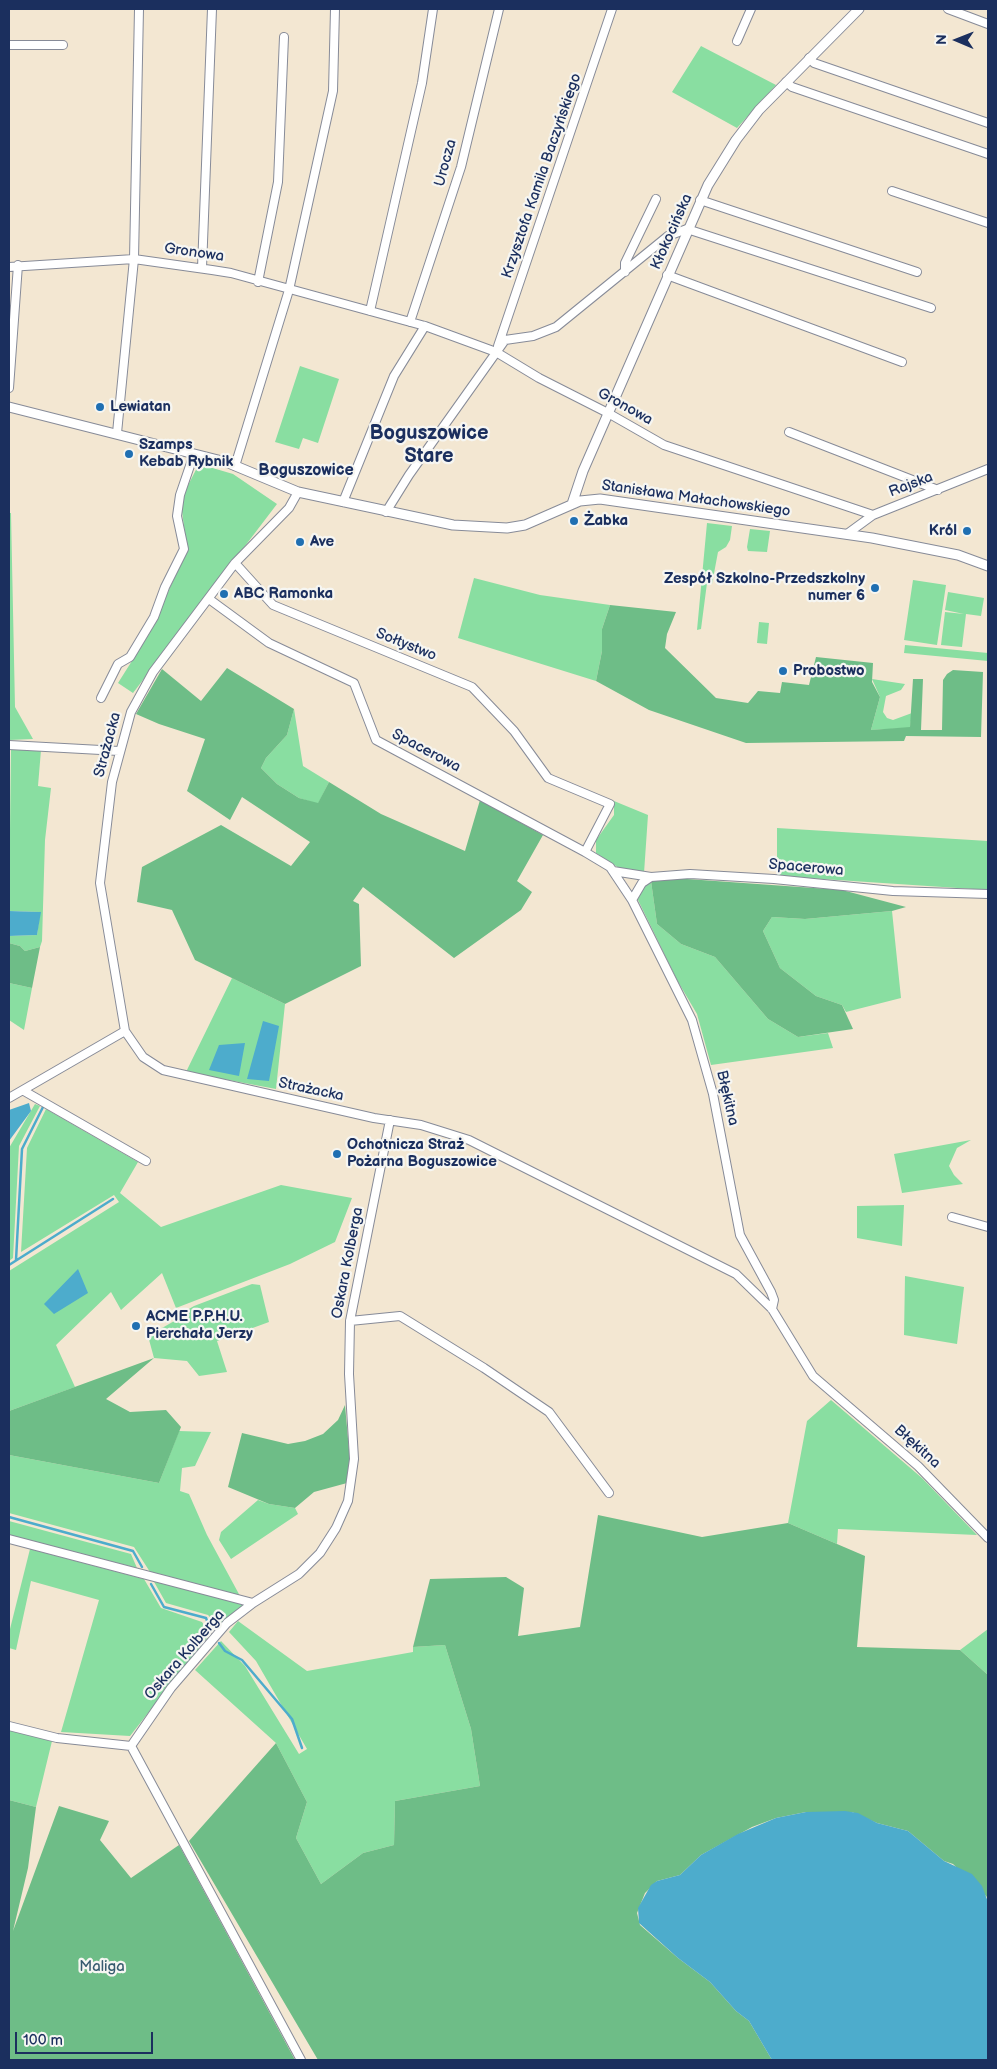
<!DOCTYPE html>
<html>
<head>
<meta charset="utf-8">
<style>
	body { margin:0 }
	#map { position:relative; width:997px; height:2069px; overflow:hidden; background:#f3e7d2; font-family:"Balsamiq Sans",sans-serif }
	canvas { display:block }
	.frame { position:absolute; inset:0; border:10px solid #1b2f5e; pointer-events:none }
	.north { position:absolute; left:932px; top:15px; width:50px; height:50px; -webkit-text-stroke:4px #f6f6f2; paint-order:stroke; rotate:271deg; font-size:14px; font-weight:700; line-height:20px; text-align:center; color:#1b2f5e }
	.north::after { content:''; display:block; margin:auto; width:18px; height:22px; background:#1b2f5e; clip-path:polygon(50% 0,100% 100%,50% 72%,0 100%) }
	.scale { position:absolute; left:15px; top:2032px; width:138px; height:22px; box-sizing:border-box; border:2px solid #1b2f5e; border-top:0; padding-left:6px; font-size:15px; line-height:18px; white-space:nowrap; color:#1b2f5e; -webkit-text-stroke:4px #f6f6f2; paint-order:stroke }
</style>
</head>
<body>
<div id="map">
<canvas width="997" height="2069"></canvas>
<div class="frame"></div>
<div class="north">N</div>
<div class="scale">100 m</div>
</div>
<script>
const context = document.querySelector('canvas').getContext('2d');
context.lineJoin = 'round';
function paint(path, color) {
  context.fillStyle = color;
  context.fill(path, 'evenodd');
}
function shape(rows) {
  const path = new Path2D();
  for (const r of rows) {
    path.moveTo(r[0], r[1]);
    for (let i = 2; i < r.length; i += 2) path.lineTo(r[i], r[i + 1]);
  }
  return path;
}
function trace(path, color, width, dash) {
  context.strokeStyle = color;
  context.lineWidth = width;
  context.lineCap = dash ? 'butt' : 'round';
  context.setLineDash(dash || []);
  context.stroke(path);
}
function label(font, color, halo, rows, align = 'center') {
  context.font = font + ' "Balsamiq Sans",sans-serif';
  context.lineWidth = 4.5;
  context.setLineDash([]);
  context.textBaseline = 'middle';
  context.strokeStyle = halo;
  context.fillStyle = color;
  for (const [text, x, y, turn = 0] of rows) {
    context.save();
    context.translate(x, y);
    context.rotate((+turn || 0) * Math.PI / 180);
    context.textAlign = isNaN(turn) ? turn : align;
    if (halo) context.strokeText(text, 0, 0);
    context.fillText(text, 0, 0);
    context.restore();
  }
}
const green = shape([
	[701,46,776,85,737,128,672,92],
	[300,366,339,379,318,443,303,438,299,449,275,442],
	[199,464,233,474,277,504,133,693,118,683,149,634,187,550,182,511,185,491],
	[9,513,11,513,15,707,33,739,9,740],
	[707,523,732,526,730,540,726,547,718,552,712,584,707,583,701,629,697,630],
	[750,529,770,531,767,552,748,551,747,547],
	[474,578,540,595,610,605,602,629,602,651,596,681,458,638],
	[913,580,946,585,937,645,904,640],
	[948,592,984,598,981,616,966,614,962,647,941,645,945,612,964,614,945,610],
	[759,622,769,623,767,644,757,643],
	[905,645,988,653,988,661,904,653],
	[872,679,905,684,901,690,886,696,883,712,887,718,893,720,912,713,910,728,871,730,880,697],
	[294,709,303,766,329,782,318,804,299,798,277,784,261,768,266,758,287,735],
	[11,748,41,750,38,786,51,788,45,840,42,941,40,947,25,951,20,946,9,943,9,936,37,935,40,912,9,911],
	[614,801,648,815,644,873,619,868,596,853,596,840,614,815],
	[777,828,988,841,988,890,777,876],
	[651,881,657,924,681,944,715,957,768,1019,798,1037,828,1033,833,1048,711,1065,697,1014,677,980,638,900,639,890],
	[892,911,901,998,846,1012,842,1005,816,996,780,968,763,931,772,917,805,919],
	[232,978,285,1004,276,1089,186,1072],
	[9,983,32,988,24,1030,9,1020],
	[35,1104,40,1106,19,1146,13,1258,9,1261,9,1148],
	[46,1109,138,1162,120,1193,161,1227,281,1185,352,1198,335,1242,290,1264,176,1308,162,1273,121,1310,111,1292,56,1345,75,1387,9,1411,9,1271,119,1202,114,1195,21,1252,27,1148],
	[971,1140,957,1148,949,1166,954,1175,963,1184,902,1193,894,1154],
	[904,1205,902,1246,857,1238,857,1206],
	[905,1276,964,1287,957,1344,904,1335],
	[252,1284,260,1285,269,1322,217,1341,227,1372,199,1376,187,1361,154,1358,148,1336,176,1320,175,1317,194,1306],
	[831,1400,922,1478,977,1535,838,1529,837,1544,788,1523,807,1421],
	[179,1431,211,1432,195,1466,182,1468,180,1491,189,1494,207,1535,240,1596,150,1572,134,1547,9,1513,9,1455,159,1483],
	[258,1500,269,1504,295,1508,298,1514,231,1559,219,1540,221,1532],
	[9,1521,131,1554,137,1568,9,1535],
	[30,1549,144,1579,161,1608,202,1622,210,1634,130,1736,61,1732,99,1600,31,1581,16,1650,9,1648,9,1633],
	[153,1580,244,1605,218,1626,208,1615,166,1603],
	[238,1621,307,1671,413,1652,413,1647,445,1645,471,1729,480,1786,395,1801,394,1845,363,1853,321,1884,296,1838,307,1802,276,1743,195,1670,221,1641,245,1666,299,1754,307,1749,256,1661,229,1632],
	[988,1629,988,1675,960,1650],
	[9,1730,52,1741,36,1807,9,1800]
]);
const forest = shape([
	[610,605,676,612,667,634,665,648,716,698,748,703,758,691,780,693,782,682,809,685,816,657,873,663,872,682,880,697,871,730,910,727,913,679,923,679,921,730,942,730,943,680,947,674,953,670,983,672,981,737,906,736,904,741,746,743,649,710,596,681,602,651,602,629],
	[227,668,294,709,287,735,266,758,261,768,277,784,299,798,318,803,329,782,381,814,465,851,480,800,543,835,517,881,532,892,521,910,454,958,363,887,353,901,359,904,361,966,285,1004,195,960,172,910,137,902,142,867,221,825,291,866,310,842,242,797,230,820,187,791,205,739,159,724,136,714,162,669,201,701],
	[659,877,842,890,906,907,892,911,805,919,772,917,763,931,780,968,816,996,842,1005,853,1029,798,1037,768,1019,715,957,681,944,657,924,651,881],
	[9,943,20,946,25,951,40,947,32,988,9,983],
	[154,1358,106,1399,130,1412,166,1410,181,1427,159,1483,9,1455,9,1411],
	[345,1405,350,1461,347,1483,314,1492,295,1508,269,1504,228,1487,242,1433,288,1444,305,1441,323,1434,338,1420],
	[598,1515,702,1537,788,1523,865,1556,857,1647,960,1650,988,1675,988,1902,987,1897,953,1864,944,1861,908,1831,877,1823,852,1812,806,1812,776,1818,752,1827,701,1855,680,1875,657,1881,645,1893,637,1913,640,1925,678,1958,710,1982,736,2011,749,2021,772,2060,318,2060,189,1841,276,1743,307,1802,296,1838,321,1884,363,1853,394,1845,395,1801,480,1786,471,1729,445,1645,413,1647,430,1579,506,1577,524,1588,518,1636,580,1627],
	[9,1800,36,1807,28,1868,13,1931,59,1806,109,1821,100,1840,131,1878,179,1845,295,2060,9,2060]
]);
const water = shape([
	[9,911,41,912,37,935,9,936],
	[263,1021,279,1026,269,1081,247,1079],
	[245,1043,239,1076,209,1070,219,1045],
	[29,1103,31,1111,9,1141,9,1110],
	[78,1269,88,1293,54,1314,44,1304],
	[845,1811,858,1813,877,1823,908,1831,944,1861,972,1874,982,1886,988,1902,988,2060,772,2060,749,2021,736,2011,710,1982,678,1958,639,1923,638,1908,651,1885,657,1881,680,1875,701,1855,738,1834,776,1818,806,1812]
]);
const stream = shape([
	[16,1260,22,1149,43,1107],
	[9,1265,113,1199],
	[9,1517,133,1551,142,1567],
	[151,1584,164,1607,206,1618,210,1629],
	[219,1643,225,1651,242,1660,292,1719,302,1748]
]);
const minor = shape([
	[948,9,988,24],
	[737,41,751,9],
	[9,45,63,45],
	[809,58,814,63,988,123],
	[786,82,792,87,988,154],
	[892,191,988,223],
	[700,200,917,272],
	[9,267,134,259,212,270,231,273,425,326,496,352,539,378,608,413,664,445,873,515],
	[202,268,212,9],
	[625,272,625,263,656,199],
	[667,275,902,362],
	[258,282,278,182,284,37],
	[370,311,422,83,433,9],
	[410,322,461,167,499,9],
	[498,346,612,9],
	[9,388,18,265],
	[789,432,938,490],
	[117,433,134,259,139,9],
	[235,466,289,290,333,91,335,9],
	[298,492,289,508,235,563,153,672,131,712,112,782,100,883,125,1031,143,1057,163,1070,374,1118,421,1125,469,1140,736,1274,772,1309,813,1376,918,1466,988,1538],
	[343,502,394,376,425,326],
	[386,512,409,475,505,340,533,336,556,327,668,236,687,229,931,308],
	[847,534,873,515,988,469],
	[235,563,273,605,472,687,514,731,548,778,610,804,585,852,610,867,632,900,692,1020,713,1094,740,1235,771,1292,774,1300,772,1309],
	[209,599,269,643,354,683,376,740,585,852],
	[101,698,118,664,130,657,154,617,165,587,184,549,177,516,180,495,194,454],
	[9,745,119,751],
	[613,871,651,877],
	[632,900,642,883,651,877,690,874,774,879,893,891,988,894],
	[24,1091,146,1161],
	[9,1098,125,1031],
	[952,1217,988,1227],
	[350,1321,400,1316,484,1368,549,1412,609,1493],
	[9,1539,253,1603],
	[9,1726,57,1738,131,1746],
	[301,2060,131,1746,171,1688,227,1623,253,1603,299,1574,320,1553,336,1528,348,1501,354,1459,349,1374,350,1321,390,1120]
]);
const tertiary = shape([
	[9,407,226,462,298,492,453,525,507,528,525,525,580,501,600,499,872,538,958,555,988,566],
	[572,504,583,471,708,185,736,140,759,110,859,9]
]);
const markers = [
	[100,407,5,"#1f6fb2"],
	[129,454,5,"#1f6fb2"],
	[574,521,5,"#1f6fb2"],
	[967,531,5,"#1f6fb2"],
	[300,542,5,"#1f6fb2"],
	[875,588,5,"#1f6fb2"],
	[224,594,5,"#1f6fb2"],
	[783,671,5,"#1f6fb2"],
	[337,1154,5,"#1f6fb2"],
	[136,1326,5,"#1f6fb2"]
];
const streetNames = [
	["Urocza",446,163,-75],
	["Krzysztofa Kamila Baczyńskiego",542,176,-71],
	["Kłokocińska",672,232,-66],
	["Gronowa",194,253,8],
	["Gronowa",625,407,29],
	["Rajska",911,485,-21],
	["Stanisława Małachowskiego",696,499,8],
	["Sołtystwo",406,645,22],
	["Strażacka",108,745,-75],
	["Spacerowa",426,751,28],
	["Spacerowa",806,868,5],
	["Strażacka",311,1090,12],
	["Błękitna",727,1098,77],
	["Oskara Kolberga",348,1263,-79],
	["Błękitna",917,1447,42],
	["Oskara Kolberga",185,1655,-49]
];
const poiNames = [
	["Lewiatan",110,407],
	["Szamps",139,445],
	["Kebab Rybnik",139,462],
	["Żabka",584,521],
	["Król",957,531,"right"],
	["Ave",310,542],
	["Zespół Szkolno-Przedszkolny",865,579,"right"],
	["numer 6",865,596,"right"],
	["ABC Ramonka",234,594],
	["Probostwo",793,671],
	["Ochotnicza Straż",347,1145],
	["Pożarna Boguszowice",347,1162],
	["ACME P.P.H.U.",146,1317],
	["Pierchała Jerzy",146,1334]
];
const parkNames = [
	["Maliga",102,1967]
];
const neighbourhoodNames = [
	["Boguszowice",306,471]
];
const districtNames = [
	["Boguszowice",429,434],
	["Stare",429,457]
];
paint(green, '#89dea1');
paint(forest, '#6ebd87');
paint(water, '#4daccc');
trace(stream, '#4daccc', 2.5);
trace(minor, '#878b98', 10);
trace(tertiary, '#878b98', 11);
trace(minor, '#fff', 8);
trace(tertiary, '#fff', 9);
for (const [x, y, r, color] of markers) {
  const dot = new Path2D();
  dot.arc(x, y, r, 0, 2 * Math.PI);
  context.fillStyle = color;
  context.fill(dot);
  trace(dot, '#f6f6f2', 2);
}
label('15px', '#1b2f5e', '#f6f6f2', streetNames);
label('bold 15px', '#1b2f5e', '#f6f6f2', poiNames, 'left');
label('15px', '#365b6f', '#f6f6f2', parkNames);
label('bold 16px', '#1b2f5e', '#f6f6f2', neighbourhoodNames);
label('bold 20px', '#1b2f5e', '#f6f6f2', districtNames);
</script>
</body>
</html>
